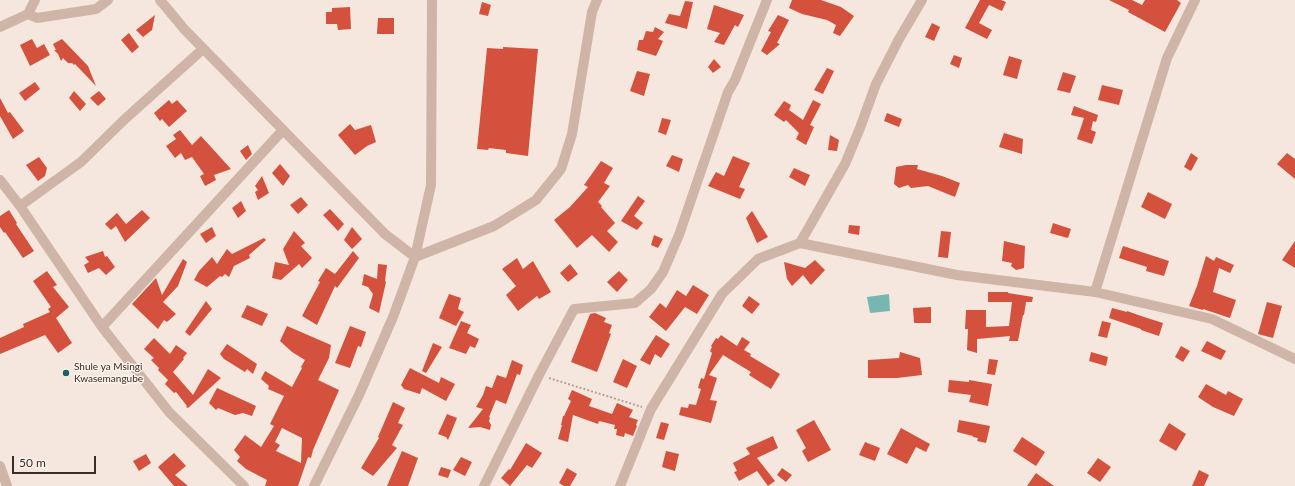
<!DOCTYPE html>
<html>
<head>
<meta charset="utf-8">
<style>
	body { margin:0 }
	#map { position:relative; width:1295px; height:486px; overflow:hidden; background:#f5e7dd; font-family:Lato,sans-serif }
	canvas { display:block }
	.scale { position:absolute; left:12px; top:456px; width:84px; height:18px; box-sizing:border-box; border:2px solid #3b2c28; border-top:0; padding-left:5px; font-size:12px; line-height:14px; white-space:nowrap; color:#3b2c28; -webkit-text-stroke:3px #fcf2eb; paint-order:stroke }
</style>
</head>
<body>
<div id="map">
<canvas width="1295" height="486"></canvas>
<div class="scale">50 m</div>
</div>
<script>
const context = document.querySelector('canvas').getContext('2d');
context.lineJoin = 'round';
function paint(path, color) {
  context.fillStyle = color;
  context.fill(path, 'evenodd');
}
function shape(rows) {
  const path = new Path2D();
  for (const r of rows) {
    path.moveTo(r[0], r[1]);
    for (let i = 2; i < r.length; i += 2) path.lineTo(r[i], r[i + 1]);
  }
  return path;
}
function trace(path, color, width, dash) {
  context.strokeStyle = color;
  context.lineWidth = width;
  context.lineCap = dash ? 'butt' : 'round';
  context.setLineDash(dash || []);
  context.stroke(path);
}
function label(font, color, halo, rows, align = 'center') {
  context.font = font + ' Lato,sans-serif';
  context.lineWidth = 3;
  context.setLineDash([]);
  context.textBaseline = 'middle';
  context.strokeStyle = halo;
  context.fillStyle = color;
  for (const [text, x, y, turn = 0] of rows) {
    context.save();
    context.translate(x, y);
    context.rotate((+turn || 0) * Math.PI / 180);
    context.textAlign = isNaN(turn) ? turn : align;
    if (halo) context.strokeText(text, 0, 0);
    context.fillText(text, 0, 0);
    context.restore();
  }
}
const water = shape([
	[889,294,890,311,870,313,867,297]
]);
const building = shape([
	[792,0,821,0,841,7,854,16,840,36,833,33,836,25,827,20,802,14,789,8],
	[980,0,1001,0,1006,2,1002,11,989,5,979,23,992,30,987,39,965,28],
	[1109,0,1132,0,1142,5,1145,0,1177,0,1181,3,1165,32,1128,12,1129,10],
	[685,1,693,2,687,29,665,23,669,14,680,16],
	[482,2,491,5,488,16,479,14],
	[714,5,744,15,738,27,735,25,724,45,714,42,720,33,707,29],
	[350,7,351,29,338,30,337,24,326,24,326,12,332,12,332,8],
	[155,15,152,30,143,37,136,30],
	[778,15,789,20,777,43,780,44,767,55,761,51,771,32,768,31],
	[378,18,394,18,394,34,377,34],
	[932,23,940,27,934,41,925,37],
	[655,27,664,32,658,39,663,41,656,56,637,50,639,40,643,40,646,31,653,32],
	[129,33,139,47,132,53,121,40],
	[32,39,37,48,44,44,50,55,30,66,20,45],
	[62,39,88,66,96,86,75,64,74,65,72,63,68,63,63,58,61,61,58,54,54,50,56,50,53,44],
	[503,47,538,49,528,156,506,153,506,150,489,148,488,150,477,149,487,48,503,49],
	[954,55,962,58,959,68,950,64],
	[1009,56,1022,60,1017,79,1003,75],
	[714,59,721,67,713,73,708,67],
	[827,68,834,71,823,94,814,90],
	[637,71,650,74,644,96,630,91],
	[1063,72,1076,76,1070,93,1057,90],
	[35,82,40,89,25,101,19,93],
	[1102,85,1123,90,1119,105,1098,100],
	[74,91,86,104,80,111,69,98],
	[99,91,106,99,98,106,90,98],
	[0,98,8,113,10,112,24,131,13,139,0,116],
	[169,100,172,104,177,100,187,111,169,127,162,119,160,121,154,113],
	[813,100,821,104,810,125,814,127,806,145,796,139,799,133,786,120,784,122,774,115,784,101,791,105,789,110,803,120],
	[1074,106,1098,115,1096,122,1093,121,1091,130,1096,132,1092,144,1077,139,1084,118,1071,115],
	[887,113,902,119,899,127,884,121],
	[662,118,671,120,666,135,658,132],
	[350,124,355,130,371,125,376,142,367,146,355,155,338,135],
	[180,130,192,145,201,136,231,169,214,175,216,180,205,186,200,176,204,174,192,157,185,160,181,153,175,158,166,146,176,139,173,135],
	[1004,133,1023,139,1022,154,999,147],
	[830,135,839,140,837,151,828,150],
	[248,145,252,154,246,160,240,151],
	[1191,153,1198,158,1191,171,1184,167],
	[1287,153,1295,159,1295,179,1277,164],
	[672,155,683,159,679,172,666,166],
	[733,156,750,163,739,187,745,189,740,199,708,186,716,172,724,176],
	[39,157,47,168,45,176,38,181,26,165],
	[601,161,613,168,604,183,610,186,598,202,602,206,601,207,615,223,607,231,618,242,609,252,592,235,577,248,554,220,570,207,588,187,584,185],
	[280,164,290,176,283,186,272,173],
	[906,165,918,165,917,169,942,176,960,183,955,197,928,186,911,188,908,185,899,188,894,184,896,167],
	[794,168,810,175,805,186,789,177],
	[262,176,269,193,258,200,255,192,258,190,255,186],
	[1148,192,1172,204,1165,219,1141,207],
	[638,196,645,201,634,216,643,223,637,230,621,221],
	[301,197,308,205,298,214,290,205],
	[241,201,246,211,238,218,232,208],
	[330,209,344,224,338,231,323,215],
	[9,210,17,223,16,224,34,251,23,258,5,232,4,233,0,227,0,216],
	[142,210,150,218,125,242,116,226,111,230,105,224,117,213,126,224],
	[752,211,768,237,757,243,746,218],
	[1053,223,1071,229,1068,238,1050,233],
	[849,225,860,226,859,235,848,233],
	[212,227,216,236,206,243,200,234],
	[352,227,362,239,352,249,344,240],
	[294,231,305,243,301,246,312,258,302,268,299,264,281,280,272,278,275,262,289,265,283,249],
	[941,231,951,232,948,258,938,257],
	[654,235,663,239,658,248,651,245],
	[264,238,266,240,249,255,250,258,234,266,229,277,225,274,222,277,220,276,207,287,194,280,199,271,212,257,217,264,227,249,232,254],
	[1004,241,1025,246,1024,268,1016,270,1011,266,1012,263,1002,261],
	[1295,241,1295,268,1282,260],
	[1123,246,1169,261,1164,276,1146,271,1147,267,1119,258],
	[103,251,105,257,107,256,115,267,106,275,99,268,88,273,84,265,89,262,85,257],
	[353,251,359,258,337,288,335,286,317,325,302,316,320,282,318,281,326,268,335,274],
	[1206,256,1214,261,1216,257,1234,265,1230,273,1219,268,1213,292,1236,300,1230,318,1203,309,1203,310,1189,306,1197,286],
	[517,258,523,269,533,261,551,292,539,299,537,296,518,311,506,295,516,286,502,269],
	[183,259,187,262,178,286,163,302,176,314,167,322,164,320,158,329,132,304,156,278,162,295],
	[815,260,825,270,811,285,803,275,792,286,787,279,784,262,805,268],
	[378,264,387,265,385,281,386,282,379,313,369,308,373,294,368,287,362,285,364,274,377,279],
	[570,264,578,274,568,282,560,273],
	[47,271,57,285,53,287,69,307,56,318,72,343,58,353,45,335,0,354,0,338,24,327,23,324,50,312,48,309,51,307,33,281],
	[619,271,628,280,617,292,607,282],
	[693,285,709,295,697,314,685,307,666,331,649,317,660,303,666,308,677,290,686,296],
	[988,292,1008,292,1008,293,1033,297,1032,302,1026,302,1024,315,1023,315,1018,341,1009,341,1010,336,977,339,977,353,967,350,968,329,965,329,966,310,986,310,986,327,1009,326,1012,302,988,302],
	[449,294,461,298,458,309,464,312,456,326,439,318],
	[749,296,760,304,752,314,742,306],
	[206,301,212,309,190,336,185,332],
	[1267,302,1282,306,1273,338,1258,334],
	[247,305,268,314,262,326,241,317],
	[931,307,931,323,914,323,913,308],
	[1112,308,1127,312,1127,311,1144,317,1163,323,1159,336,1141,330,1141,329,1109,318],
	[595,313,606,318,604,322,612,325,609,333,611,334,597,372,571,362,590,314],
	[461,321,471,325,467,333,479,339,475,348,470,346,466,354,449,348],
	[1102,321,1111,323,1107,338,1098,336],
	[287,326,331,345,329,358,318,380,339,390,313,450,311,458,308,457,298,486,265,486,267,480,246,469,237,461,240,457,234,450,245,435,261,447,274,426,270,424,284,396,268,389,269,386,261,379,265,371,292,387,302,368,301,367,305,360,292,352,280,341],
	[282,428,302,438,301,463,276,451,280,445,275,442],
	[350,326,366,332,361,347,358,346,350,368,335,363],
	[656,335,670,344,661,358,655,354,650,365,640,360],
	[721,335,737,346,742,337,750,342,744,350,751,354,750,356,780,374,771,389,749,375,751,372,723,355,709,375,717,378,710,400,717,401,711,423,679,415,681,407,688,408,689,404,696,405,701,389,698,388,701,378,704,379,712,353,710,351,712,347,711,346,716,338,718,339],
	[154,338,170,354,176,345,187,353,183,358,184,359,173,372,193,395,208,369,221,378,188,408,186,407,187,406,176,392,174,393,165,384,168,380,158,370,159,368,151,360,154,358,144,349],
	[1207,341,1226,351,1221,360,1201,351],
	[433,343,442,347,426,373,422,371],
	[227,344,257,364,253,374,247,369,245,372,224,359,220,354],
	[1181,346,1190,351,1183,362,1175,357],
	[900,352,920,358,922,375,897,378,868,378,868,360,899,358],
	[1091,352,1108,357,1106,366,1089,361],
	[623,359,637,366,627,388,613,382],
	[989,359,998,360,995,375,987,374],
	[512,360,523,365,520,375,517,374,506,404,496,400,489,417,490,418,489,421,491,425,490,430,480,427,468,428,483,409,476,407,483,395,486,386,492,388,497,375,506,378],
	[410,368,439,383,441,377,455,384,446,401,422,388,420,394,404,389,401,385],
	[949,380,969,382,969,380,992,384,988,406,969,402,971,395,948,392],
	[1206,384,1226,395,1228,391,1243,399,1234,416,1213,407,1198,397],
	[217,388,256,406,252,416,243,413,235,415,218,408,216,410,209,403],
	[572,390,592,399,589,406,612,414,617,403,633,410,629,417,638,420,636,425,637,426,633,436,625,433,624,437,616,435,617,429,614,429,615,425,599,421,598,424,573,415,568,442,558,439,562,425,561,425,563,416,564,416,571,401,568,399],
	[393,402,405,408,398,423,403,425,392,445,397,448,373,476,361,468,379,438,378,437],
	[447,414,457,418,448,440,446,437,438,434],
	[814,420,831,450,808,462,802,451,806,448,796,430],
	[959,420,990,426,986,443,977,441,978,438,973,437,973,436,957,432],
	[661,422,669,424,664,440,656,438],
	[1169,423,1186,434,1176,451,1159,441],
	[901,428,930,444,926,452,916,447,907,464,887,454],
	[773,436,778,448,757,458,775,481,768,486,757,471,739,481,734,472,737,471,733,463,750,454,746,448],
	[1022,437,1045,452,1036,466,1013,451],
	[865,442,880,448,875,461,859,455],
	[526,443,542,453,532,468,527,465,510,486,501,478,509,469,510,470],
	[402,451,418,458,408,486,387,486],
	[666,451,679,454,675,471,662,467],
	[174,453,186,466,175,475,188,486,174,486,158,467],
	[146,454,151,463,139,471,133,461],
	[461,457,472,462,465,476,453,470],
	[1098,458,1111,467,1100,482,1087,473],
	[441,467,451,470,448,478,438,475],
	[567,468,577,474,570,486,564,486,559,483],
	[782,468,792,475,786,482,777,475],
	[1199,470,1209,475,1204,486,1192,486],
	[1036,473,1054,486,1027,486]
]);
const path = shape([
	[549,378,642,407]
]);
const minor = shape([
	[28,14,37,18,96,9,108,0],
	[0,27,28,14,35,0],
	[0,180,20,206,81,162,125,119,203,49],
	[20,206,102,327,169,412,244,486],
	[800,243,957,275,1095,292,1212,319,1295,359],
	[415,257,431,185,432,0],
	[1095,292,1167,58,1195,0],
	[102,327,283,130],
	[0,466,7,486],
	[484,486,539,375,574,309,635,303,651,289,663,272,679,235,728,92,735,80,767,0],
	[620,486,651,409,722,294,758,259,800,243,845,164,860,128,876,84,899,39,922,0]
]);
const tertiary = shape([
	[160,0,185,30,385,234,415,257,393,317,359,395,314,486],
	[415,257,494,226,536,200,561,169,572,134,592,12,597,0]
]);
const markers = [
	[66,373,4,"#18625f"]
];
const poiNames = [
	["Shule ya Msingi",74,367],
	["Kwasemangube",74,379]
];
paint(water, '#78b6b2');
paint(building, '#d4513d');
trace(path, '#bc9f91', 2, [2, 2]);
trace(minor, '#cfb5a7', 10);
trace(tertiary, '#cfb5a7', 10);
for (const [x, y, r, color] of markers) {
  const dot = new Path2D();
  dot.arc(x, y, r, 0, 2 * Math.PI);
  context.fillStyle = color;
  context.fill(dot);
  trace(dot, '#fcf2eb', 1.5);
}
label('10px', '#3b2c28', '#fcf2eb', poiNames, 'left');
</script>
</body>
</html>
